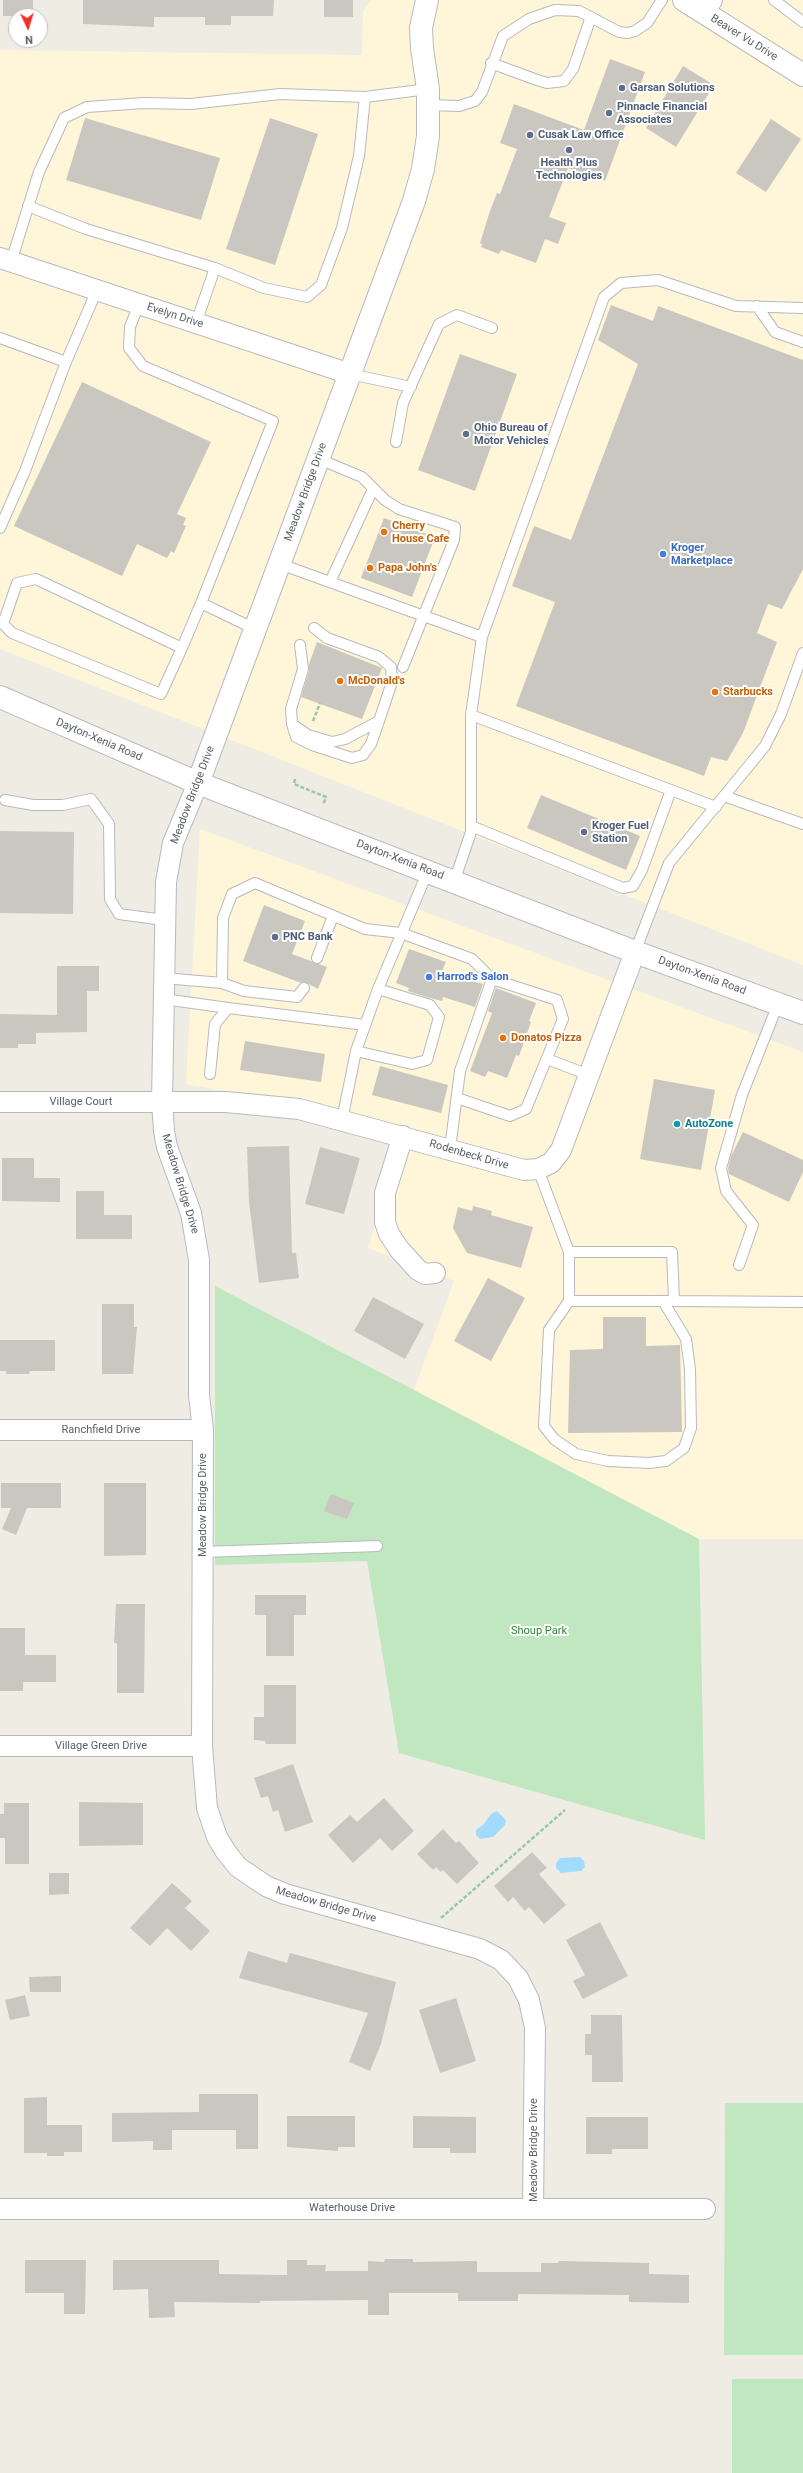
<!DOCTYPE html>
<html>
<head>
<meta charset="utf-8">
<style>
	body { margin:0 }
	#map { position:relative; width:803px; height:2473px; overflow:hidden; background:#efece3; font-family:Roboto,sans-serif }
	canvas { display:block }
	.north { position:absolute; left:8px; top:8px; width:40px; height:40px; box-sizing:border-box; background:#fff; border:1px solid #bdbfc1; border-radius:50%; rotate:176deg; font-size:11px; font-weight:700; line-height:16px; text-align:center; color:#5b6065 }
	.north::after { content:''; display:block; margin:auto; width:14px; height:18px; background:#ef3229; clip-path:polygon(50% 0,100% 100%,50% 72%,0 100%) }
</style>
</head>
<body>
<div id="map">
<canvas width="803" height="2473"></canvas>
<div class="north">N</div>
</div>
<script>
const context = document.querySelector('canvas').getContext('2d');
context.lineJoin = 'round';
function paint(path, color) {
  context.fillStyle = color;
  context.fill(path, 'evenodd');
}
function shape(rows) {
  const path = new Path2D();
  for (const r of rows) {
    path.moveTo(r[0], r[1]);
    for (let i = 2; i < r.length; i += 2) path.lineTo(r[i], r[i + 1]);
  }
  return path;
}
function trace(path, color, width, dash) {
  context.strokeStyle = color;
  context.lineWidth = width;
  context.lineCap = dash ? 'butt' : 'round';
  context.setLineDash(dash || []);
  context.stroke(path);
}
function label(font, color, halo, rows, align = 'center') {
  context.font = font + ' Roboto,sans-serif';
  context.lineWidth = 4;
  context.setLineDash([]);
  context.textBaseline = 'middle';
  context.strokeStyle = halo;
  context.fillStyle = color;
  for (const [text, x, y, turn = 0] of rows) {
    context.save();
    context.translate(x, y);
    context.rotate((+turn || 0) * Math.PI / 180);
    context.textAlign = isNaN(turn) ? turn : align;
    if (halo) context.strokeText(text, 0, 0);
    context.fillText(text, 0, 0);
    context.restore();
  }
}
const commercial = shape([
	[371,0,803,0,803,965,0,649,0,50,362,55,363,11],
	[200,829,803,1052,803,1539,699,1539,414,1390,454,1281,368,1248,404,1125,186,1084]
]);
const green = shape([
	[215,1286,699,1539,705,1840,399,1753,367,1561,215,1565],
	[725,2103,803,2103,803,2355,724,2355],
	[732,2379,803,2379,803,2473,732,2473]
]);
const water = shape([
	[497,1811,506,1820,505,1825,493,1837,480,1839,476,1835,476,1830,484,1824,491,1814],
	[580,1857,584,1861,585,1867,581,1871,561,1873,556,1868,556,1863,560,1858]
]);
const building = shape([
	[3,0,33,0,33,16,3,16],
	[83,0,274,0,273,16,231,16,231,25,205,25,205,17,154,17,154,27,83,24],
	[324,0,353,0,353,17,324,17],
	[610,59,645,72,605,181,568,168,549,217,566,223,558,244,545,239,536,263,501,250,499,254,481,247,482,244,480,243,490,211,497,193,500,194,517,149,500,143,514,104,584,130],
	[683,66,714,85,676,147,646,128],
	[85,118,220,158,201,220,66,180],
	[270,118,318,134,275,265,226,249],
	[771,119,801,139,766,192,736,173],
	[611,305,653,321,658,306,803,360,803,569,782,609,768,604,757,633,777,642,743,733,727,761,711,757,704,776,516,706,555,602,512,586,534,526,571,540,638,364,598,340],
	[460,354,517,374,475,491,418,470],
	[82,382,211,442,177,514,186,518,183,525,186,526,174,553,171,551,167,558,137,544,122,576,14,526],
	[384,518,435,537,412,597,361,578],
	[317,642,382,668,362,719,301,697,309,671,309,664],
	[541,795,640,836,626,870,527,828],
	[0,831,74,832,73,914,0,913],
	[264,905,305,921,292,954,327,967,318,989,305,982,301,983,243,961],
	[409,949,446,962,441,973,483,984,475,1007,443,997,442,1001,426,997,408,991,409,988,396,983],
	[57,966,99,966,99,991,87,991,87,1032,36,1033,36,1044,18,1044,18,1048,0,1048,0,1014,57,1015],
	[496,988,536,1003,529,1021,531,1022,519,1056,516,1055,507,1078,488,1071,485,1077,470,1071,492,1013,488,1011],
	[245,1041,325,1054,321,1082,240,1070],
	[380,1066,448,1085,441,1113,372,1095],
	[654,1079,715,1090,701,1170,640,1159],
	[743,1132,803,1160,803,1172,789,1202,729,1174,728,1168,731,1156],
	[289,1146,292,1253,296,1253,299,1278,259,1283,249,1202,247,1147],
	[320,1147,360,1158,344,1214,305,1204],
	[2,1158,34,1158,34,1178,60,1178,60,1202,2,1201],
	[76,1191,104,1191,104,1215,132,1215,132,1239,76,1239],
	[473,1206,492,1211,491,1215,533,1227,521,1268,467,1253,453,1228,458,1207,472,1211],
	[488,1278,525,1298,491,1361,454,1341],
	[373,1297,424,1324,405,1359,354,1331],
	[102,1304,134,1304,134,1327,137,1327,133,1374,102,1374],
	[603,1317,646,1317,646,1346,680,1345,682,1432,568,1433,570,1350,603,1349],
	[0,1340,55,1340,55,1371,30,1371,29,1374,6,1374,6,1371,0,1371],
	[1,1483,61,1483,61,1508,27,1508,16,1535,2,1529,11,1508,1,1508],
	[104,1483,146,1483,146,1555,104,1556],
	[331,1494,354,1503,347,1519,324,1511],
	[255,1595,306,1595,306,1615,294,1615,294,1656,266,1656,266,1615,255,1615],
	[116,1604,145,1604,144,1693,117,1693,117,1643,114,1643],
	[0,1628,25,1628,25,1655,56,1655,56,1682,23,1682,23,1691,0,1691],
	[264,1685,296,1685,296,1744,266,1744,265,1741,254,1740,254,1717,264,1717],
	[293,1764,313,1822,285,1832,278,1810,273,1812,268,1796,261,1798,254,1778],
	[384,1798,414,1831,392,1851,380,1838,353,1863,328,1835,350,1815,357,1822],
	[79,1802,143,1803,143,1845,79,1846],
	[4,1803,29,1803,29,1864,5,1864,5,1838,0,1838,0,1814,4,1814],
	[443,1829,456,1843,459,1841,479,1863,457,1884,443,1870,441,1872,436,1867,433,1870,417,1854],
	[532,1852,547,1868,539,1874,566,1905,544,1924,529,1907,525,1911,513,1897,508,1902,494,1886],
	[49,1873,69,1873,69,1894,49,1895],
	[172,1883,192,1901,185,1908,210,1931,191,1951,167,1928,150,1946,130,1928],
	[600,1922,628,1976,583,1999,573,1981,585,1975,566,1940],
	[248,1951,287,1963,290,1953,396,1982,381,2044,370,2071,349,2062,368,2013,239,1978],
	[61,1976,61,1992,30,1992,29,1977],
	[25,1995,30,2016,10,2020,5,2000],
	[456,1998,476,2061,440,2073,419,2010],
	[591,2015,622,2015,623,2082,592,2082,592,2055,585,2055,585,2034,591,2034],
	[199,2094,258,2094,258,2149,236,2149,236,2130,172,2130,172,2150,153,2150,153,2141,112,2142,112,2113,199,2112],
	[47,2097,47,2125,82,2125,82,2152,64,2152,64,2156,47,2156,47,2153,24,2153,24,2098],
	[287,2116,355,2116,355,2147,338,2147,338,2151,287,2147],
	[413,2116,476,2117,476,2153,450,2153,450,2148,413,2148],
	[586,2117,648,2117,648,2149,612,2149,612,2154,586,2154],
	[385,2259,413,2259,413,2262,477,2261,477,2272,541,2272,541,2263,558,2263,559,2261,649,2263,649,2274,689,2275,689,2303,629,2302,629,2295,518,2294,518,2301,458,2301,458,2293,389,2293,389,2315,368,2315,368,2300,260,2301,260,2303,174,2302,175,2317,149,2318,148,2289,113,2290,113,2260,219,2260,219,2274,287,2275,287,2260,307,2260,307,2265,326,2265,325,2271,368,2271,368,2261,384,2262],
	[25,2260,86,2260,85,2314,64,2314,64,2293,25,2293]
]);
const path = shape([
	[313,721,320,703],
	[295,779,294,784,326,797,323,805],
	[441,1918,565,1810]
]);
const lane = shape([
	[774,0,803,22],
	[491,63,537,80,547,83,564,81,573,69,591,17],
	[429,105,459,106,475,101,482,92,503,36,529,19,555,10,579,11,619,32,628,33,635,31,647,23,662,0],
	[28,206,86,229,215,268,264,288,307,297,321,285,342,228,359,156,365,97],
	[11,262,39,172,64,118,87,107,144,103,191,104,280,94,365,97,428,89],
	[139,304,130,327,129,348,143,366,273,421,201,603,182,648,161,694,12,633,3,624,17,583,36,579,182,648],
	[757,306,775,332,803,342],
	[196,323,215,268],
	[0,338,66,362],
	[350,374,411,387],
	[396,442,403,403,439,324,457,315,492,328],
	[319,459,362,477,385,500,399,509,455,527,454,540,403,667],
	[0,528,25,471,66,362,97,290],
	[280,564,482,637],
	[330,582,373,489],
	[201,603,255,629],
	[300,645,303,669,291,709,292,724,308,735,332,742,345,739,379,721,392,682,391,667,379,657,327,638,314,628],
	[471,715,716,807],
	[292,724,296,737,312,745,352,758,363,755,371,744,379,721],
	[724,796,803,824],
	[5,800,33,805,63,805,91,799,109,824,110,899,119,914,164,920],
	[471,826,623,888,633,886,642,870,671,790],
	[454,882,471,832,471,715,482,637,604,297,621,283,658,280,736,306,803,308],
	[635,952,669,863,765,746,781,714,803,653],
	[317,958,333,916],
	[164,978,222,983,223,918,232,894,255,883,365,929,401,933,472,959,492,979,557,1000,563,1019,526,1109,510,1116,457,1098],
	[222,983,244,991,297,997,304,988],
	[164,999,228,1008],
	[356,1051,412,1064,427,1060,439,1017,430,1005,378,989],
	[547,1059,589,1075],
	[210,1074,215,1024,228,1008,365,1025],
	[342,1120,356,1051,378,989,428,871],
	[450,1149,460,1071,492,979],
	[538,1169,569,1252,672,1252,674,1301,803,1302],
	[569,1252,569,1301,670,1301],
	[739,1265,753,1225,726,1191,721,1168,742,1095,778,1004],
	[569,1301,549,1330,544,1426,554,1439,576,1454,608,1461,649,1463,666,1461,684,1448,691,1428,690,1369,686,1339,663,1301],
	[203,1552,377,1546]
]);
const street = shape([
	[704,13,712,0],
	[0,258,350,374],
	[198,783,173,843,166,882,162,1102,164,1131,167,1147,191,1213,199,1260,199,1395,203,1430,202,1746,207,1808,217,1837,226,1852,238,1867,266,1886,285,1894,480,1949,501,1960,518,1978,529,2000,535,2028,533,2209],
	[0,1102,226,1102,299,1109,524,1170,538,1169,551,1163,561,1150,635,952],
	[403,1136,385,1193,385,1222,389,1234,399,1249,418,1270,425,1274,435,1273],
	[0,1430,203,1430],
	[0,1746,202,1746],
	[0,2209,705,2209]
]);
const secondary = shape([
	[684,0,803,75],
	[0,697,198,783,635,952,803,1013],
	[198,783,414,201,423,169,428,136,428,89,422,48,421,28,427,0]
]);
const markers = [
	[622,88,4,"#5c6f8a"],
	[609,113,4,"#5c6f8a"],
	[530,135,4,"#5c6f8a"],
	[569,150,4,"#5c6f8a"],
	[466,434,4,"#5c6f8a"],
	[384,532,4,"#e8710a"],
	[663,554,4,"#3f7fe0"],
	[370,568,4,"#e8710a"],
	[340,681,4,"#e8710a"],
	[715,692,4,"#e8710a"],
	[584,832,4,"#5c6f8a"],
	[275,937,4,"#5c6f8a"],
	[429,977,4,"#3f7fe0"],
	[503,1038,4,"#e8710a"],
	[677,1124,4,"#0f9aa8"]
];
const streetNames = [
	["Beaver Vu Drive",744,38,32],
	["Evelyn Drive",175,316,18],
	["Meadow Bridge Drive",306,492,-70],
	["Dayton-Xenia Road",99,740,23],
	["Meadow Bridge Drive",193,795,-69],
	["Dayton-Xenia Road",400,860,21],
	["Dayton-Xenia Road",702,976,20],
	["Village Court",81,1102],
	["Rodenbeck Drive",469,1155,16],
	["Meadow Bridge Drive",180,1184,73],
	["Ranchfield Drive",101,1430],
	["Meadow Bridge Drive",203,1505,-90],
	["Village Green Drive",101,1746],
	["Meadow Bridge Drive",326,1905,16],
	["Meadow Bridge Drive",534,2150,-90],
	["Waterhouse Drive",352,2208]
];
const serviceNames = [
	["Garsan Solutions",630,88],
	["Pinnacle Financial",617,107],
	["Associates",617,120],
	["Cusak Law Office",538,135],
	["Health Plus",569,163,"center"],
	["Technologies",569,176,"center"],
	["Ohio Bureau of",474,428],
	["Motor Vehicles",474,441],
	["Kroger Fuel",592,826],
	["Station",592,839],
	["PNC Bank",283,937]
];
const foodNames = [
	["Cherry",392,526],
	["House Cafe",392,539],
	["Papa John's",378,568],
	["McDonald's",348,681],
	["Starbucks",723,692],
	["Donatos Pizza",511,1038]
];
const shopNames = [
	["Kroger",671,548],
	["Marketplace",671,561],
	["Harrod's Salon",437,977]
];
const cultureNames = [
	["AutoZone",685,1124]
];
const parkNames = [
	["Shoup Park",539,1631]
];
paint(commercial, '#fff5d8');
paint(green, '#c0e7bf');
paint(water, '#a3daff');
paint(building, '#cac7c0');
trace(lane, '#b6babe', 12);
trace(street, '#b6babe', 22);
trace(secondary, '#b7bbc0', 24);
trace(path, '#97c9a4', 2.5, [4, 2]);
trace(lane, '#fff', 10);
trace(street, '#fff', 20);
trace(secondary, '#fff', 22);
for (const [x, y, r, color] of markers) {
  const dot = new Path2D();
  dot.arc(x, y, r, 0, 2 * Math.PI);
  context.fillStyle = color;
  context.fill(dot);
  trace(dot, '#fff', 1.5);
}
label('11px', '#5b6065', '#fff', streetNames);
label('bold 11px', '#4e5e75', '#fff', serviceNames, 'left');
label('bold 11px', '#c56008', '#fff', foodNames, 'left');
label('bold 11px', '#366cbe', '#fff', shopNames, 'left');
label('bold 11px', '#0d838f', '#fff', cultureNames, 'left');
label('11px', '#318633', '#fff', parkNames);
</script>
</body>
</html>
